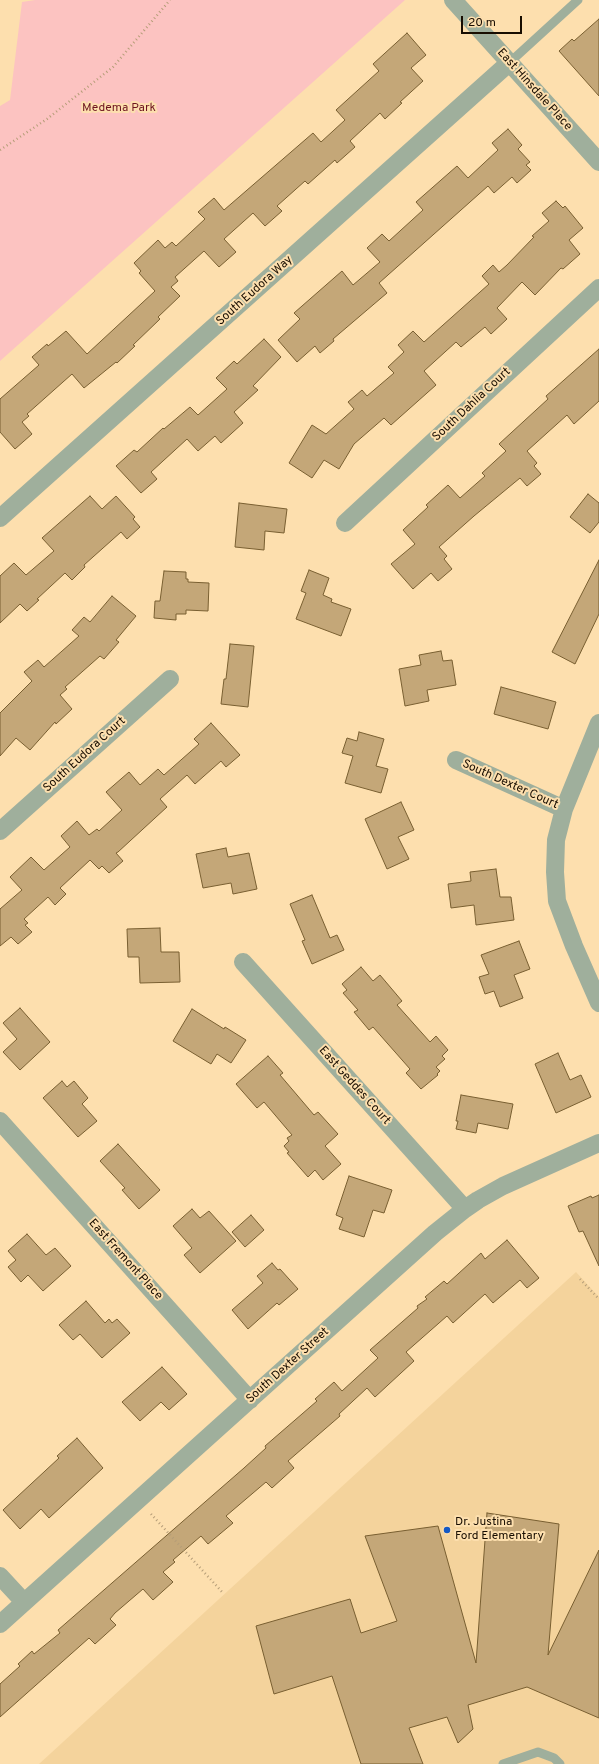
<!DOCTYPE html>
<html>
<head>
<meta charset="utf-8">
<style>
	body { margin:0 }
	#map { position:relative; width:599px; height:1764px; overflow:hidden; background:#fddfae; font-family:Overpass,sans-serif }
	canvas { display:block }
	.scale { position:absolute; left:461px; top:16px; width:61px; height:18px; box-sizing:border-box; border:2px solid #180d00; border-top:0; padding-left:5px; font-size:12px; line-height:14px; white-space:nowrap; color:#180d00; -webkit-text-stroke:3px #fddfae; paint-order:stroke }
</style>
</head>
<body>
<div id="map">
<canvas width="599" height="1764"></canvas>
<div class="scale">20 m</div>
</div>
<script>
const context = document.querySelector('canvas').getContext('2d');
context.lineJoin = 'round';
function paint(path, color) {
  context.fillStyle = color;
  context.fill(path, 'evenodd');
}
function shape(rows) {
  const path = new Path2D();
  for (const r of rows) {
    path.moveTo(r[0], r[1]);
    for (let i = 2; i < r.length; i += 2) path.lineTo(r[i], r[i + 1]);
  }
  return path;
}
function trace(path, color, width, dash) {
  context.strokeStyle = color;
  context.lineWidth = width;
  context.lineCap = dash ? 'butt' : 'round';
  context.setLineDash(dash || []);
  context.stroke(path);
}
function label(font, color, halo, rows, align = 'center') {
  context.font = font + ' Overpass,sans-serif';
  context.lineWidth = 4;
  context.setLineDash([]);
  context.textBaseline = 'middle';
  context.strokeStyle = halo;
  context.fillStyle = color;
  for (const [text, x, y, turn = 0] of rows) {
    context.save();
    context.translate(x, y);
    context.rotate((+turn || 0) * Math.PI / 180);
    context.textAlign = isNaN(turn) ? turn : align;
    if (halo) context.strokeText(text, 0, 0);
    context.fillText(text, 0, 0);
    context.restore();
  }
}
const built = shape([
	[576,1272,599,1297,599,1764,39,1764]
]);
const green = shape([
	[35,0,405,0,0,361,0,106,10,100,22,2]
]);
const building = shape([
	[599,19,599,96,559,51,572,39,574,41,599,19],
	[407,33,426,55,411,68,423,81,400,102,402,103,385,119,380,113,350,141,355,147,337,163,335,160,308,184,305,181,277,206,282,211,265,226,253,213,224,239,236,252,219,267,204,251,175,277,178,281,171,287,180,296,158,317,160,319,133,345,135,346,117,363,116,362,84,388,72,374,27,414,29,416,22,422,32,434,15,449,0,432,0,399,39,365,32,357,47,344,48,346,66,331,87,354,155,291,139,273,141,271,134,263,158,240,165,248,172,242,176,246,205,219,198,212,214,198,224,210,313,133,321,142,345,120,336,110,379,71,373,64,407,33],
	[508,129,522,145,518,149,530,162,526,165,531,170,517,183,512,177,494,193,488,186,379,283,387,293,333,339,334,341,320,353,315,346,297,362,278,340,300,319,294,313,342,271,353,285,380,262,367,248,382,234,389,241,423,210,416,202,457,166,468,178,498,150,492,143,508,129],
	[556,201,563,208,565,206,583,228,569,240,580,254,563,269,561,268,535,295,522,282,497,308,507,319,491,334,485,327,461,347,456,342,424,371,436,385,391,425,384,418,354,444,339,469,324,460,312,478,289,463,312,425,326,434,354,409,348,402,362,390,367,396,394,373,388,367,404,352,398,345,413,331,424,342,489,284,482,276,493,265,499,272,507,265,534,237,532,236,549,221,542,213,556,201],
	[264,339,281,357,253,386,258,390,234,412,243,423,221,443,215,436,198,451,187,439,151,472,157,479,141,493,116,466,134,450,137,452,163,428,164,429,190,407,198,415,227,389,216,378,234,361,237,364,264,339],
	[599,349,599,401,574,424,567,415,527,451,537,463,534,466,541,474,527,486,520,478,474,516,439,547,447,556,444,559,452,569,438,581,431,573,413,589,391,564,415,544,403,530,428,507,426,505,448,485,460,498,485,476,482,473,506,451,499,444,548,399,546,396,599,349],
	[588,494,599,503,599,522,590,533,570,517,588,494],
	[90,496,102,509,116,496,135,517,133,519,140,527,127,539,121,532,84,565,85,567,72,580,65,573,37,599,39,600,27,611,20,604,0,623,0,576,14,563,26,575,54,551,42,538,90,496],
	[239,503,287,509,284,533,265,531,264,550,235,547,239,503],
	[599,560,599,614,575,664,552,652,599,560],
	[309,570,329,578,323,595,332,599,331,602,351,609,341,636,296,619,306,593,301,591,309,570],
	[164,571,186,572,186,579,188,579,188,582,209,583,208,611,186,610,186,614,176,614,176,620,154,618,155,601,160,601,164,571],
	[112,596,136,616,116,640,119,642,104,659,100,656,65,687,67,689,60,695,72,709,56,724,55,722,30,750,16,738,0,756,0,713,32,681,24,672,38,660,44,667,79,636,72,630,84,617,90,622,112,596],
	[230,644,254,646,248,707,221,704,224,679,226,679,230,644],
	[441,651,443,661,452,660,456,685,427,690,429,701,405,706,399,669,421,665,419,655,441,651],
	[501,687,556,702,548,729,494,714,501,687],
	[211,723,240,755,226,767,221,761,195,784,187,775,160,799,167,807,118,852,116,853,123,861,109,873,102,866,99,869,90,860,60,888,66,894,55,905,48,897,24,919,28,923,25,925,32,932,18,944,11,937,0,946,0,909,22,890,10,877,31,857,44,870,70,847,61,836,77,821,89,835,97,829,99,831,122,810,106,792,129,772,140,785,158,769,164,775,199,744,194,739,211,723],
	[359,732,384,739,376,766,388,769,381,793,345,783,353,756,342,753,347,738,357,741,359,732],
	[401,802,414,830,398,837,409,859,387,869,365,819,401,802],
	[226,848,228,857,249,853,257,889,233,894,231,883,203,888,196,854,226,848],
	[496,869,500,897,511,897,514,920,476,925,474,905,451,908,448,884,471,881,470,872,496,869],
	[312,895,330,938,337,935,344,950,312,964,302,941,305,940,290,904,312,895],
	[160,928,161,952,179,952,180,982,140,983,139,957,128,957,127,929,160,928],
	[519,941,530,969,514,975,523,998,500,1007,494,991,485,994,479,977,489,974,481,955,519,941],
	[361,967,373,981,380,975,402,1001,397,1005,430,1042,436,1036,448,1050,442,1056,445,1059,436,1067,440,1071,437,1074,438,1075,421,1089,406,1073,410,1069,373,1027,369,1030,354,1012,358,1010,343,993,347,990,342,984,361,967],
	[20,1008,50,1042,20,1070,3,1052,17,1039,3,1023,20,1008],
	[192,1009,224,1029,225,1027,246,1040,231,1063,217,1054,211,1064,173,1041,192,1009],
	[558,1053,570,1080,581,1075,591,1097,556,1113,535,1064,558,1053],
	[268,1056,283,1073,280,1075,314,1115,318,1112,338,1134,325,1146,341,1164,323,1180,315,1170,308,1177,287,1153,289,1152,284,1146,289,1141,287,1138,292,1135,264,1102,257,1108,236,1084,268,1056],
	[62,1081,67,1087,74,1081,88,1098,82,1104,97,1121,78,1137,43,1098,62,1081],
	[461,1095,513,1104,508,1129,478,1123,476,1133,456,1129,458,1121,456,1121,461,1095],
	[118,1144,160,1190,139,1209,122,1190,125,1188,100,1161,118,1144],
	[349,1176,392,1190,384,1213,373,1210,364,1237,339,1229,343,1218,336,1215,349,1176],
	[599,1195,599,1266,583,1231,579,1232,568,1206,591,1196,592,1198,599,1195],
	[192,1209,200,1218,209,1211,236,1241,200,1273,184,1255,192,1248,173,1226,192,1209],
	[251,1215,264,1230,245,1247,232,1232,251,1215],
	[27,1234,46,1255,55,1248,71,1266,43,1291,28,1275,21,1282,8,1267,16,1260,8,1251,27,1234],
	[507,1240,539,1278,527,1288,520,1280,493,1303,485,1294,453,1323,447,1316,406,1352,414,1361,375,1397,367,1388,339,1414,340,1416,288,1461,294,1468,272,1488,266,1482,226,1516,233,1523,208,1544,201,1536,173,1560,175,1562,163,1572,173,1582,153,1600,143,1589,115,1613,110,1619,116,1625,95,1644,89,1638,0,1717,0,1684,20,1666,18,1664,32,1651,34,1654,60,1633,58,1630,244,1468,266,1448,265,1446,317,1401,315,1399,334,1382,342,1391,378,1358,370,1350,418,1308,417,1306,427,1299,425,1297,444,1281,447,1284,481,1253,485,1259,507,1240],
	[272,1263,278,1270,280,1269,298,1289,279,1305,277,1303,248,1329,232,1310,263,1283,257,1276,272,1263],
	[86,1301,105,1323,109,1319,112,1323,117,1319,130,1333,102,1358,80,1334,73,1340,59,1325,86,1301],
	[162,1367,187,1394,169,1410,161,1402,140,1421,122,1402,162,1367],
	[77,1438,103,1468,49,1518,41,1509,20,1529,3,1510,59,1458,57,1456,77,1438],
	[487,1513,559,1524,548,1655,599,1550,599,1718,527,1687,468,1705,473,1729,458,1743,447,1717,409,1728,423,1764,361,1764,332,1676,274,1694,256,1626,350,1599,361,1633,397,1621,365,1536,438,1526,476,1663,487,1513]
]);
const path = shape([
	[0,150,47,119,113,67,170,0],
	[580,1279,599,1299],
	[151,1514,223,1593]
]);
const lane = shape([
	[509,63,578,0],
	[503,1764,538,1752,554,1758,560,1764]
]);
const street = shape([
	[453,0,599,162],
	[0,518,509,63],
	[345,523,599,288],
	[599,723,564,809,556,840,555,872,557,901,574,946,599,1003],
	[456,760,564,809],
	[0,831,170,679],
	[243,962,465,1209],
	[0,1121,250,1400],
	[0,1576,24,1602],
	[0,1624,435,1233,465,1209,478,1200,503,1186,599,1143]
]);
const markers = [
	[447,1530,4,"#1559c4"]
];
const streetNames = [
	["East Hinsdale Place",534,90,48],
	["South Eudora Way",255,291,-42],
	["South Dahlia Court",472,405,-43],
	["South Eudora Court",85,755,-42],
	["South Dexter Court",510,785,24],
	["East Geddes Court",354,1086,48],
	["East Fremont Place",125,1260,48],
	["South Dexter Street",288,1366,-42]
];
const parkNames = [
	["Medema Park",119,109]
];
const poiNames = [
	["Dr. Justina",455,1523],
	["Ford Elementary",455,1537]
];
paint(built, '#f4d39c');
paint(green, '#fcc3c1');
paint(building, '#c4a778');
trace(building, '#795f31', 1);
trace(path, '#b59d78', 2.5, [1, 3]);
trace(lane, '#9faf9c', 9);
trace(street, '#9faf9c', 18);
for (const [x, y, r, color] of markers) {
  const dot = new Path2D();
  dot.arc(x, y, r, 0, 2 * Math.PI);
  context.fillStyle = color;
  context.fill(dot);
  trace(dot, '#fddfae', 1.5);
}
label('12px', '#180d00', '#fddfae', streetNames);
label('12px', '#6e1520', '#fddfae', parkNames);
label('12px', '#180d00', '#fddfae', poiNames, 'left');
</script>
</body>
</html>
